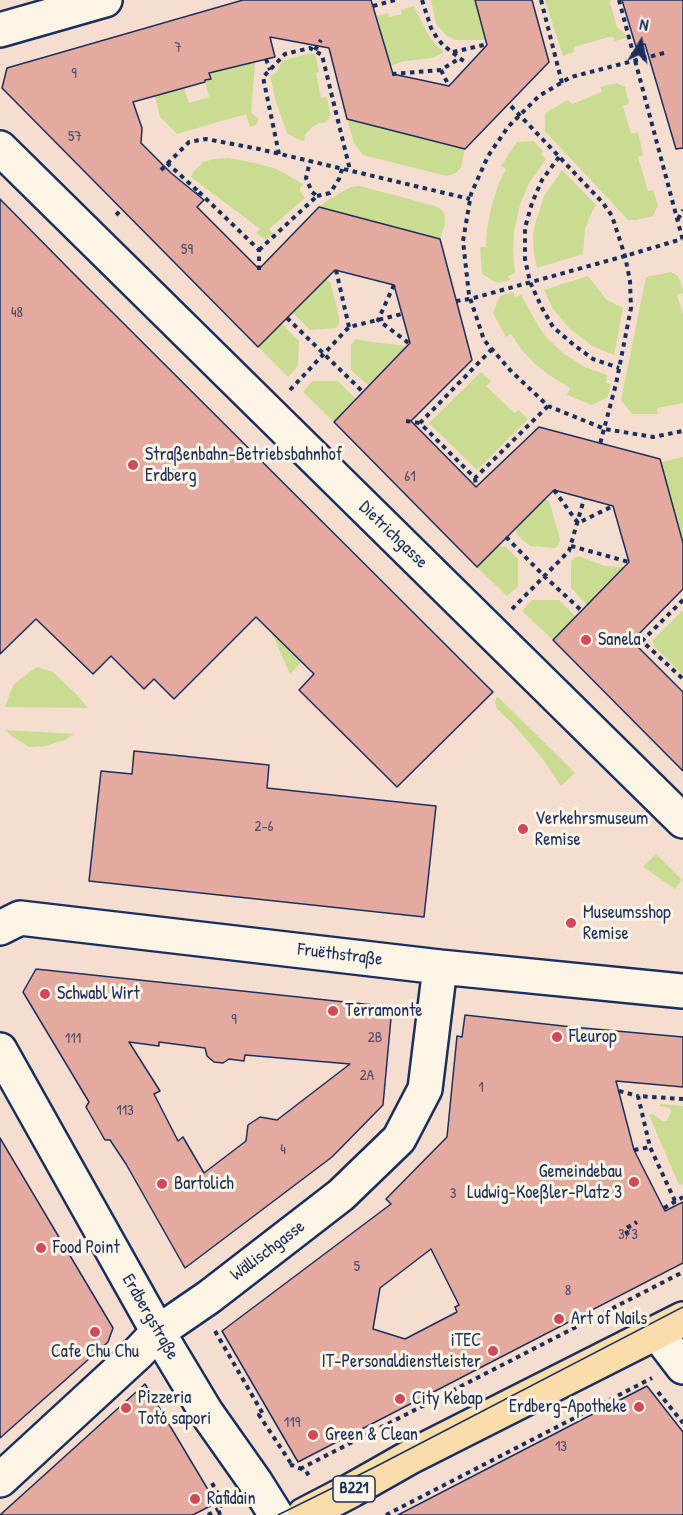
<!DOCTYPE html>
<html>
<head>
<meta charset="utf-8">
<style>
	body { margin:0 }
	#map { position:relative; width:683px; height:1515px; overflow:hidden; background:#f5ded0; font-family:"Patrick Hand",sans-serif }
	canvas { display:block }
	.north { position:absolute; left:611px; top:12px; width:60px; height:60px; -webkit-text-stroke:4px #fcf5e5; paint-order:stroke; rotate:10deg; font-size:16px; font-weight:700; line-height:24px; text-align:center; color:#1b2f5e }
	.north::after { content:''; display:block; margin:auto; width:21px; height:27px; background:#1b2f5e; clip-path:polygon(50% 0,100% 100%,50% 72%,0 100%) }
</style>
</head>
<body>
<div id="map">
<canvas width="683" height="1515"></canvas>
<div class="north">N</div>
</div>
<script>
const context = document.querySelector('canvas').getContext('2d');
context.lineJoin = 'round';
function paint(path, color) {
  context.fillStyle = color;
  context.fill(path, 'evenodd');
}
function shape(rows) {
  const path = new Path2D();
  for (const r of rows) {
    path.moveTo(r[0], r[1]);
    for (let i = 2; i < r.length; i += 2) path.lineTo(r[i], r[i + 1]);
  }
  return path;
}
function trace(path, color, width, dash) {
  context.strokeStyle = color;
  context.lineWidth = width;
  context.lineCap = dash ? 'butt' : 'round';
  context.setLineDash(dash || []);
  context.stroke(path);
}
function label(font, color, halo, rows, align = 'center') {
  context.font = font + ' "Patrick Hand",sans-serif';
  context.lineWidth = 6;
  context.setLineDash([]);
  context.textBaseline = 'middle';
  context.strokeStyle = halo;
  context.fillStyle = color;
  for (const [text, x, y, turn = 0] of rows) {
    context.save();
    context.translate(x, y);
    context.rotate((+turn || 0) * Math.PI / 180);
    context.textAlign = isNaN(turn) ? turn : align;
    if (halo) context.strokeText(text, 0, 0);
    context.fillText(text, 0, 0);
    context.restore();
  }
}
const green = shape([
	[431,0,475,0,486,40,455,40,446,35,436,24],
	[545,0,611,0,610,3,617,27,628,37,615,41,613,37,609,37,574,47,574,52,563,56],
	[414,6,429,36,435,44,444,52,433,58,405,61,390,66,375,16,388,13,389,17,402,14,401,10],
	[310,53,315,54,319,72,316,73,321,98,327,97,330,113,329,119,324,123,319,123,311,128,305,135,304,141,295,138,287,133,276,102,270,76,276,73,282,61],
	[253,54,255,62,251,113,258,118,258,122,256,125,250,127,246,114,177,134,160,117,153,89,178,89,184,88,189,103,209,97,205,80,211,79,209,73,232,67],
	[617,83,625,87,629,103,623,106,631,134,638,132,643,155,638,157,648,191,653,190,658,205,653,216,636,220,628,220,545,131,545,113,568,100,572,104,602,92,600,87],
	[347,119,465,149,461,167,456,173,447,176,363,155,354,143],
	[534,141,543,151,541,154,546,159,529,183,520,205,514,231,513,251,515,273,508,276,510,280,497,283,482,274,480,247,486,247,487,229,492,204,499,183,506,169,501,166,517,142],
	[229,158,255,163,274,168,286,174,304,185,300,188,300,191,305,198,269,229,273,233,266,240,256,233,260,229,191,177,193,172,203,162,214,159],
	[562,170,596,205,592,212,585,229,583,254,537,268,534,254,533,236,535,224,544,196],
	[360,186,435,206,439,208,444,212,445,217,445,224,440,239,319,207,329,199,351,187],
	[671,272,678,276,683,290,683,293,677,295,683,315,683,403,657,408,658,414,632,414,621,400,646,277],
	[588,276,606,299,623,308,614,355,594,347,570,329,553,309,544,290],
	[326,279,330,282,339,316,339,324,336,328,310,330,293,313],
	[513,292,515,297,521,295,539,327,546,337,563,353,585,367,607,375,606,383,611,384,608,397,592,405,567,395,570,388,549,375,534,363,521,349,511,334,506,337,493,313,500,296],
	[282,324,299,341,298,366,288,377,258,347],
	[358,339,371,342,407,346,369,386,351,370,351,345,355,340],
	[481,372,491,381,486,386,514,413,519,410,528,419,477,470,429,423],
	[312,381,338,381,356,399,334,422,303,392],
	[683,457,683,543,661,462],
	[545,499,549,501,560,539,559,544,555,548,530,546,518,536,515,528],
	[497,546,506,547,518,559,518,586,507,596,477,567],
	[578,556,605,566,623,567,587,605,571,588,571,561],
	[532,600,559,600,576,617,553,640,522,611],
	[683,610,683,675,655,647,653,643,653,640],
	[271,631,302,662,290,674,286,665],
	[38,667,53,672,77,695,88,708,5,707,13,685,32,670],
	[497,696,575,773,561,786,542,758,513,724,497,709,495,702],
	[5,730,74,734,65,740,45,746,29,747,13,737],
	[656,854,682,880,675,889,643,867],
	[660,1104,683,1106,683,1184,679,1185,649,1115,653,1114,662,1121,667,1121,671,1111,669,1108,660,1106]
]);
const building = shape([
	[243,0,371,0,393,74,449,86,487,45,475,0,532,0,549,62,465,149,347,119,329,48,270,37,275,57,209,73,211,79,205,80,205,82,133,102,142,128,141,143,171,173,204,200,197,207,259,269,319,207,440,239,472,360,411,421,476,487,539,427,660,459,683,543,683,589,632,641,683,692,683,771,553,640,629,562,613,506,554,490,477,567,334,422,410,343,394,285,335,270,258,347,2,88,7,68,243,0],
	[622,0,683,0,683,148,676,149,645,44,636,47,622,0],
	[0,199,73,273,493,692,397,787,299,690,314,674,256,617,174,699,154,679,144,689,111,656,93,674,36,619,0,654,0,199],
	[134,751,269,765,267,788,436,806,424,917,89,881,101,771,132,774,134,751],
	[36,969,392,1007,383,1105,332,1157,185,1268,126,1164,110,1140,105,1140,86,1107,89,1102,23,992,36,969],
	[129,1042,159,1046,159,1042,205,1048,207,1056,214,1062,223,1063,229,1059,244,1061,245,1055,350,1064,277,1120,260,1117,248,1125,246,1141,204,1173,183,1137,178,1141,154,1094,160,1091,129,1042],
	[465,1015,572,1027,683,1037,683,1087,616,1081,634,1150,665,1211,683,1202,683,1263,298,1462,222,1331,391,1204,386,1199,447,1137,457,1036,462,1037,465,1015],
	[431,1249,459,1305,455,1307,457,1312,405,1339,373,1329,380,1288,431,1249],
	[0,1138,113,1328,108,1342,0,1438,0,1138],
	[145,1384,216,1503,193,1515,0,1515,145,1384],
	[647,1386,683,1432,683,1515,398,1515,647,1386]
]);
const path = shape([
	[422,0,431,28,437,38,443,45,466,63],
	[541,0,562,83],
	[619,0,683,241],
	[373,6,395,0],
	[315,50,321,40],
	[453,52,488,44],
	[664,53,571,77,539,96,508,127,488,156,471,194,463,241,469,295,484,340,510,370,548,406,605,429,653,437,683,431],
	[266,59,270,70],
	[441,70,449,86],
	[392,74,441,70,460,58],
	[511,106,603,203,612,216,625,256,630,281,631,308,616,384,600,444],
	[279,154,263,77,285,54,310,48,322,55,350,170],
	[559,157,542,180,532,203,525,228,525,259,530,282,542,308,553,327,574,345,593,359,619,368],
	[167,163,199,192,197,194],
	[161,170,189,142,206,139,259,149,470,199],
	[199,192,259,250,259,273],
	[317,196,330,193,339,179,342,169],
	[116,215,122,209],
	[678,219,683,210],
	[259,250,317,196,312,192,306,178,310,161],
	[336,270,349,327],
	[394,285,378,320,410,344],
	[456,301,470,299,625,256,682,239],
	[287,318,363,392],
	[492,349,420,423,475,478,548,406],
	[290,390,349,327,402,314],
	[406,421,420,423],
	[475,478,476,487],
	[554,490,578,523,613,506],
	[506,537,544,576,582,611],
	[571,546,629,562],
	[683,600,642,641,683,679],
	[512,609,569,551,584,499],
	[627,641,642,641],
	[619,1091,638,1096],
	[634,1150,650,1147],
	[675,1201,650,1147,638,1096,683,1099],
	[664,1208,683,1197],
	[628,1235,625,1229,637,1222],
	[215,1331,263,1414,259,1415,292,1465],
	[658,1392,683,1423],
	[290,1466,292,1465,306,1471,309,1476],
	[300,1469,683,1272],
	[212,1483,223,1503],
	[208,1515,218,1509],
	[220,1515,218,1509,224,1502],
	[386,1515,652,1378]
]);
const minor = shape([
	[0,30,105,0],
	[0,148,683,821],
	[0,928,20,918,440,967,683,991],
	[0,1050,158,1332,206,1412,256,1483,276,1515],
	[657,1333,683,1367],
	[0,1480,138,1353,158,1332,209,1297,341,1195,399,1139,425,1089,440,967]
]);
const major = shape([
	[304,1515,352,1490,412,1456,683,1319]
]);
const tram = shape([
	[278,1515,373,1468,683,1307]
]);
const markers = [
	[133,465,6,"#d1495b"],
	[586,640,6,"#d1495b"],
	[523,829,6,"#d1495b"],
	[571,923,6,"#d1495b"],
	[45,994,6,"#d1495b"],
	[333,1011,6,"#d1495b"],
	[557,1037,6,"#d1495b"],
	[634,1182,6,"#d1495b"],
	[162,1184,6,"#d1495b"],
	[41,1248,6,"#d1495b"],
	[559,1319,6,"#d1495b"],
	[95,1332,6,"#d1495b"],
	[493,1351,6,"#d1495b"],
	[400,1399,6,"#d1495b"],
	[639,1407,6,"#d1495b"],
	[126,1408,6,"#d1495b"],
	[313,1435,6,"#d1495b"],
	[195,1499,6,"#d1495b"]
];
const numberNames = [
	["7",178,48],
	["9",74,74],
	["57",75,137],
	["59",187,250],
	["48",17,313],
	["61",410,477],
	["2-6",264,827],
	["9",234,1020],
	["2B",375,1038],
	["111",73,1039],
	["2A",367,1076],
	["1",481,1088],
	["113",125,1111],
	["4",283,1150],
	["3",453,1194],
	["3/3",628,1235],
	["5",357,1267],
	["8",568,1291],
	["119",292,1423],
	["13",561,1447]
];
const shields = [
	[354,1489,42]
];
const shieldNames = [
	["B221",354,1489]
];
const poiNames = [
	["Straßenbahn-Betriebsbahnhof",145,455],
	["Erdberg",145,476],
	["Sanela",598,640],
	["Verkehrsmuseum",535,819],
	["Remise",535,840],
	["Museumsshop",583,913],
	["Remise",583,934],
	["Schwabl Wirt",57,994],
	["Terramonte",345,1011],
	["Fleurop",569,1037],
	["Gemeindebau",622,1172,"right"],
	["Ludwig-Koeßler-Platz 3",622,1193,"right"],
	["Bartolich",174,1184],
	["Food Point",53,1248],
	["Art of Nails",571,1319],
	["iTEC",481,1341,"right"],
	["IT-Personaldienstleister",481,1362,"right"],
	["Cafe Chu Chu",95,1352,"center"],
	["Pizzeria",138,1398],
	["Totó sapori",138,1419],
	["City Kebap",412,1399],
	["Erdberg-Apotheke",627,1407,"right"],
	["Green & Clean",325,1435],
	["Rafidain",207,1499]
];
const streetNames = [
	["Dietrichgasse",393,535,44],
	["Fruëthstraße",340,955,7],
	["Wällischgasse",268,1251,-37],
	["Erdbergstraße",150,1317,60]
];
paint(green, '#cadc91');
paint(building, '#e4aaa0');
trace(building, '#1b2f5e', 1.5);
trace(minor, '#1b2f5e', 38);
trace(major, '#1b2f5e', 38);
trace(path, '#1b2f5e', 4, [4.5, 4.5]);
trace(minor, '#fcf5e5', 33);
trace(major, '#faddab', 33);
trace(tram, '#1b2f5e', 1.5);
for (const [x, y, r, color] of markers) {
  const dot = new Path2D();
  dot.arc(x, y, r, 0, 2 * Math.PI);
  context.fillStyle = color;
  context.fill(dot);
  trace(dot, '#fcf5e5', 2);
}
label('15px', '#4d4e6e', null, numberNames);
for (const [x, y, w] of shields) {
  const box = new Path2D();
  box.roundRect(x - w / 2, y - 13, w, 26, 4.5);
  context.fillStyle = '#fcf5e5';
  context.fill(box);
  trace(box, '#1b2f5e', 1.5);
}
label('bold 16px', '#1b2f5e', null, shieldNames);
label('18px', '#1b2f5e', '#fcf5e5', poiNames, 'left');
label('18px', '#1b2f5e', '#fcf5e5', streetNames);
</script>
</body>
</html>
